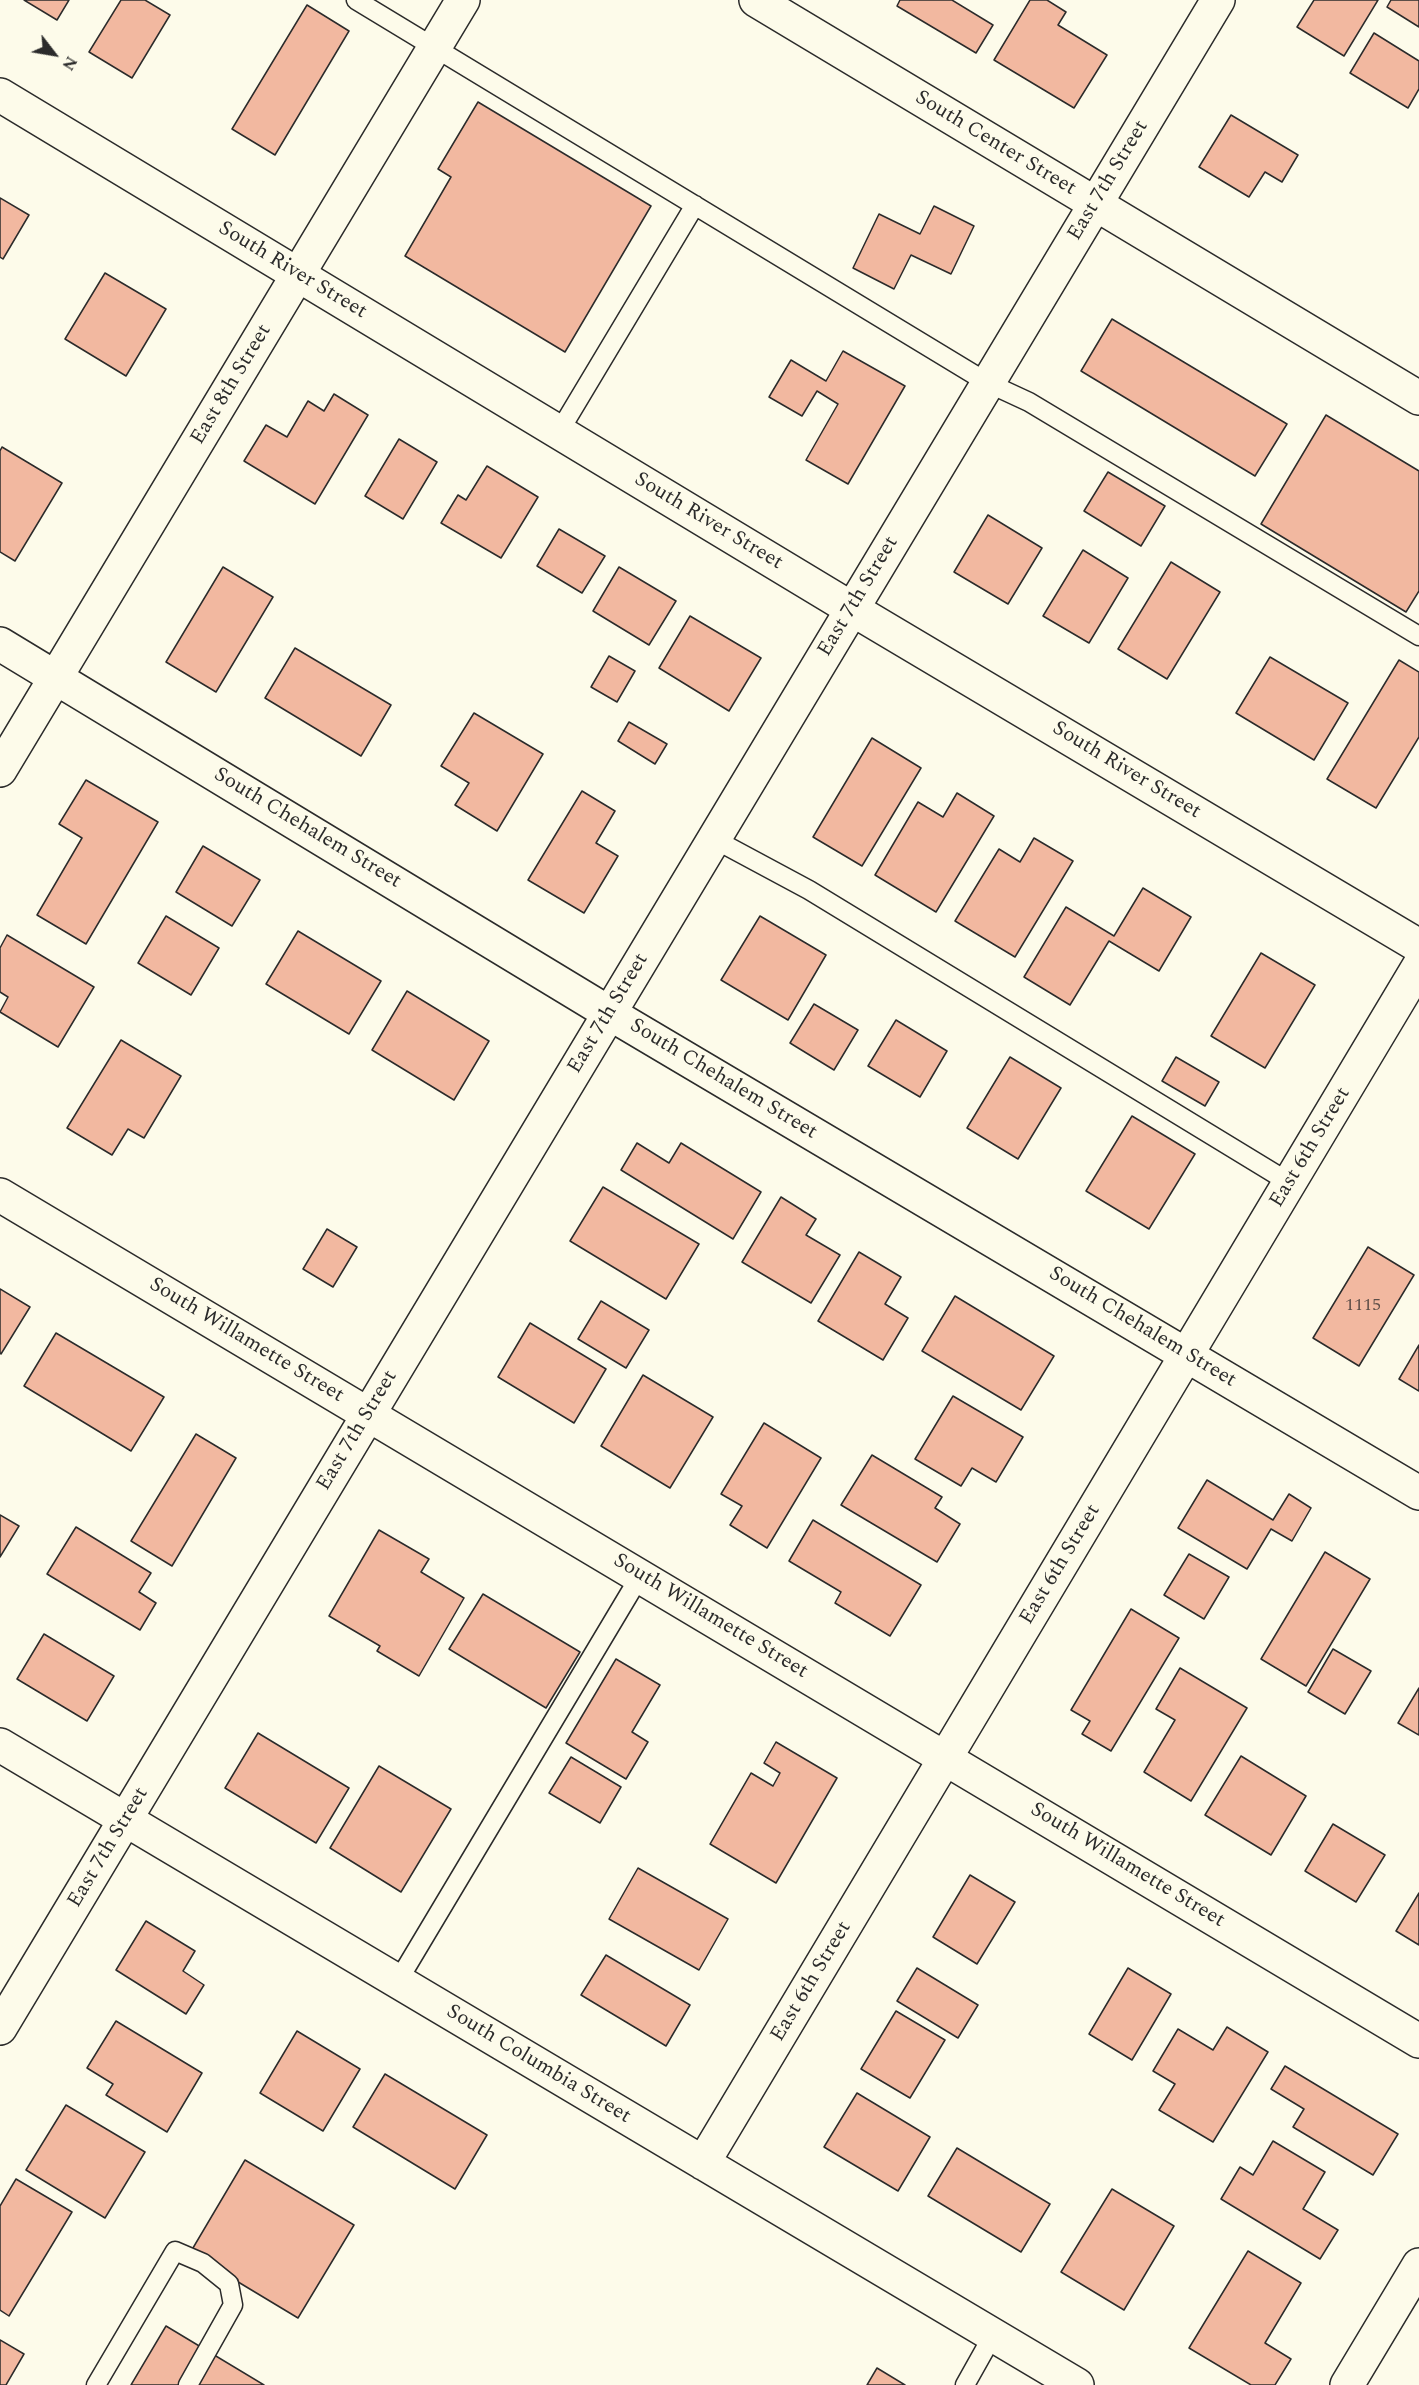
<!DOCTYPE html>
<html>
<head>
<meta charset="utf-8">
<style>
	body { margin:0 }
	#map { position:relative; width:1419px; height:2385px; overflow:hidden; background:#fdfbea; font-family:Spectral,serif }
	canvas { display:block }
	.north { position:absolute; left:24px; top:24px; width:60px; height:60px; -webkit-text-stroke:4px #fdfbea; paint-order:stroke; rotate:121deg; font-size:16px; font-weight:700; line-height:24px; text-align:center; color:#2b2b2b }
	.north::after { content:''; display:block; margin:auto; width:21px; height:27px; background:#2b2b2b; clip-path:polygon(50% 0,100% 100%,50% 72%,0 100%) }
</style>
</head>
<body>
<div id="map">
<canvas width="1419" height="2385"></canvas>
<div class="north">N</div>
</div>
<script>
const context = document.querySelector('canvas').getContext('2d');
context.lineJoin = 'round';
function paint(path, color) {
  context.fillStyle = color;
  context.fill(path, 'evenodd');
}
function shape(rows) {
  const path = new Path2D();
  for (const r of rows) {
    path.moveTo(r[0], r[1]);
    for (let i = 2; i < r.length; i += 2) path.lineTo(r[i], r[i + 1]);
  }
  return path;
}
function trace(path, color, width, dash) {
  context.strokeStyle = color;
  context.lineWidth = width;
  context.lineCap = dash ? 'butt' : 'round';
  context.setLineDash(dash || []);
  context.stroke(path);
}
function label(font, color, halo, rows, align = 'center') {
  context.font = font + ' Spectral,serif';
  context.lineWidth = 4.5;
  context.setLineDash([]);
  context.textBaseline = 'middle';
  context.strokeStyle = halo;
  context.fillStyle = color;
  for (const [text, x, y, turn = 0] of rows) {
    context.save();
    context.translate(x, y);
    context.rotate((+turn || 0) * Math.PI / 180);
    context.textAlign = isNaN(turn) ? turn : align;
    if (halo) context.strokeText(text, 0, 0);
    context.fillText(text, 0, 0);
    context.restore();
  }
}
const building = shape([
	[24,0,69,0,57,20,24,0],
	[121,0,145,0,170,15,132,78,89,52,121,0],
	[900,0,952,0,993,25,976,53,897,6,900,0],
	[1030,0,1047,0,1066,12,1058,25,1107,55,1074,108,994,60,1030,0],
	[1314,0,1378,0,1344,56,1297,27,1314,0],
	[1391,0,1419,0,1419,27,1387,7,1391,0],
	[307,5,349,31,275,155,232,129,307,5],
	[1374,33,1419,61,1419,89,1408,108,1350,73,1374,33],
	[478,102,651,206,565,352,405,256,451,177,438,169,478,102],
	[1231,115,1298,155,1282,182,1265,172,1249,197,1199,167,1231,115],
	[0,198,29,215,3,259,0,257,0,198],
	[934,206,974,226,951,274,911,255,894,289,853,268,879,214,920,234,934,206],
	[105,273,166,309,126,376,65,339,105,273],
	[1112,319,1287,424,1255,476,1081,371,1112,319],
	[843,351,905,386,848,484,806,460,838,404,817,391,802,416,769,397,791,360,826,381,843,351],
	[334,394,368,415,315,504,244,461,266,425,287,437,308,401,324,411,334,394],
	[1326,415,1419,471,1419,591,1406,612,1261,524,1326,415],
	[399,439,437,462,403,519,365,496,399,439],
	[2,447,62,483,15,561,0,552,0,451,2,447],
	[487,466,538,497,501,558,441,523,458,495,466,500,487,466],
	[1108,472,1165,506,1141,546,1084,511,1108,472],
	[988,515,1042,548,1008,604,954,572,988,515],
	[559,529,605,556,582,593,537,566,559,529],
	[1083,550,1128,578,1089,643,1043,616,1083,550],
	[1171,562,1220,592,1167,679,1118,649,1171,562],
	[223,567,273,597,216,692,166,662,223,567],
	[619,567,676,601,649,645,593,611,619,567],
	[690,616,761,658,729,711,659,668,690,616],
	[295,648,391,705,361,756,265,698,295,648],
	[609,656,635,671,617,702,591,687,609,656],
	[1270,657,1348,703,1314,760,1236,713,1270,657],
	[1399,660,1419,672,1419,737,1376,808,1327,779,1399,660],
	[474,713,543,754,497,831,455,805,469,783,441,766,474,713],
	[629,722,667,744,655,764,618,741,629,722],
	[872,738,921,768,862,866,813,837,872,738],
	[86,780,158,822,86,944,37,915,82,838,59,824,86,780],
	[582,791,615,811,596,843,618,856,584,913,528,880,582,791],
	[957,793,994,816,936,912,875,875,918,802,943,817,957,793],
	[1034,838,1073,861,1015,957,955,921,999,849,1020,862,1034,838],
	[203,846,260,880,232,926,176,892,203,846],
	[1143,888,1191,917,1159,971,1109,941,1070,1005,1024,977,1066,907,1114,936,1143,888],
	[166,916,219,948,191,995,138,963,166,916],
	[760,916,826,955,788,1020,721,980,760,916],
	[298,931,381,981,349,1034,266,984,298,931],
	[7,935,94,987,58,1047,0,1012,8,997,0,992,0,948,7,935],
	[1261,953,1315,985,1265,1068,1211,1036,1261,953],
	[407,991,489,1041,454,1100,372,1050,407,991],
	[814,1004,858,1030,834,1070,790,1043,814,1004],
	[896,1020,947,1051,920,1097,868,1066,896,1020],
	[121,1040,181,1076,144,1138,128,1129,112,1155,67,1128,121,1040],
	[1010,1057,1061,1088,1018,1159,967,1128,1010,1057],
	[1176,1057,1219,1082,1205,1106,1162,1081,1176,1057],
	[1132,1116,1195,1154,1149,1229,1086,1191,1132,1116],
	[637,1143,669,1163,681,1143,761,1192,733,1239,621,1170,637,1143],
	[603,1187,699,1244,666,1299,570,1241,603,1187],
	[781,1197,816,1219,806,1235,840,1255,811,1303,742,1262,781,1197],
	[327,1229,357,1247,333,1287,303,1269,327,1229],
	[1368,1247,1414,1275,1359,1366,1313,1338,1368,1247],
	[859,1252,901,1277,885,1304,908,1318,883,1360,818,1321,859,1252],
	[0,1289,30,1307,1,1354,0,1353,0,1289],
	[955,1296,1054,1356,1021,1410,922,1351,955,1296],
	[601,1301,649,1330,626,1368,578,1339,601,1301],
	[530,1323,606,1369,574,1423,498,1377,530,1323],
	[56,1333,164,1397,131,1451,24,1386,56,1333],
	[1419,1345,1419,1391,1399,1379,1419,1345],
	[643,1375,713,1417,670,1488,601,1446,643,1375],
	[953,1396,1023,1437,996,1482,972,1468,961,1486,915,1459,953,1396],
	[764,1423,821,1458,767,1548,730,1525,742,1506,721,1494,764,1423],
	[196,1434,236,1458,172,1566,131,1541,196,1434],
	[872,1455,942,1497,935,1508,960,1524,937,1562,841,1505,872,1455],
	[1207,1480,1273,1520,1289,1494,1311,1508,1292,1541,1271,1529,1247,1569,1178,1528,1207,1480],
	[0,1515,19,1526,0,1557,0,1515],
	[813,1520,921,1585,890,1636,835,1603,841,1592,789,1561,813,1520],
	[76,1527,151,1573,139,1592,156,1603,140,1630,47,1574,76,1527],
	[379,1530,429,1559,421,1572,464,1598,419,1676,377,1651,380,1646,329,1616,379,1530],
	[1325,1552,1370,1579,1306,1686,1261,1659,1325,1552],
	[1189,1554,1229,1577,1204,1619,1164,1595,1189,1554],
	[483,1594,580,1652,546,1708,449,1649,483,1594],
	[1131,1609,1179,1638,1111,1751,1082,1734,1090,1721,1071,1710,1131,1609],
	[44,1634,114,1676,87,1721,17,1679,44,1634],
	[1333,1649,1371,1671,1345,1714,1308,1692,1333,1649],
	[616,1659,660,1685,632,1732,648,1742,626,1779,566,1743,616,1659],
	[1180,1668,1247,1708,1191,1801,1144,1772,1175,1720,1156,1709,1180,1668],
	[1419,1688,1419,1735,1398,1723,1419,1688],
	[258,1733,349,1788,316,1843,225,1788,258,1733],
	[776,1742,837,1778,776,1883,710,1844,751,1773,773,1786,780,1773,764,1763,776,1742],
	[1241,1756,1306,1796,1271,1855,1205,1815,1241,1756],
	[571,1757,621,1787,600,1823,549,1793,571,1757],
	[379,1766,451,1809,401,1892,330,1848,379,1766],
	[1333,1824,1385,1855,1356,1902,1305,1871,1333,1824],
	[638,1868,728,1919,699,1970,609,1919,638,1868],
	[970,1875,1015,1902,977,1964,933,1937,970,1875],
	[1419,1893,1419,1945,1396,1931,1419,1893],
	[146,1921,195,1951,183,1971,204,1985,186,2014,116,1970,146,1921],
	[606,1955,690,2005,666,2046,581,1995,606,1955],
	[917,1968,978,2005,958,2038,897,2001,917,1968],
	[1128,1968,1171,1994,1132,2060,1089,2034,1128,1968],
	[896,2011,945,2040,910,2098,861,2069,896,2011],
	[116,2021,202,2073,167,2132,106,2095,113,2084,87,2068,116,2021],
	[1227,2027,1268,2052,1213,2142,1159,2110,1175,2084,1153,2071,1178,2029,1213,2050,1227,2027],
	[297,2031,360,2069,323,2131,260,2093,297,2031],
	[1285,2066,1398,2134,1373,2175,1293,2127,1304,2109,1271,2089,1285,2066],
	[385,2074,487,2135,455,2189,353,2127,385,2074],
	[857,2093,930,2137,898,2191,824,2147,857,2093],
	[66,2105,145,2152,105,2218,26,2170,66,2105],
	[1273,2141,1325,2172,1303,2209,1338,2230,1320,2259,1221,2199,1240,2167,1253,2175,1273,2141],
	[957,2148,1050,2204,1021,2252,928,2196,957,2148],
	[245,2160,354,2225,298,2318,190,2253,245,2160],
	[16,2179,72,2212,9,2316,0,2310,0,2206,16,2179],
	[1112,2189,1174,2226,1124,2310,1061,2272,1112,2189],
	[1248,2251,1301,2283,1265,2343,1291,2359,1275,2385,1251,2385,1189,2348,1248,2251],
	[166,2326,264,2385,131,2385,166,2326],
	[0,2340,24,2354,6,2385,0,2385,0,2340],
	[877,2368,905,2385,867,2385,877,2368]
]);
const lane = shape([
	[356,0,988,383,1029,402,1419,636],
	[559,432,695,205],
	[714,839,809,890,1290,1183],
	[398,1981,640,1576],
	[96,2385,175,2251,203,2263,229,2284,233,2305,188,2385],
	[965,2385,993,2335]
]);
const street = shape([
	[756,0,1419,398],
	[0,644,609,1013,1419,1493],
	[0,770,463,0],
	[0,1195,1419,2041],
	[0,1745,1077,2385],
	[0,2028,1218,0],
	[703,2163,1419,966],
	[1347,2385,1419,2265]
]);
const secondary = shape([
	[0,95,852,609,1419,946]
]);
const numberNames = [
	["1115",1363,1306]
];
const streetNames = [
	["South Center Street",995,144,31],
	["East 7th Street",1109,181,-59],
	["South River Street",292,271,31],
	["East 8th Street",232,385,-59],
	["South River Street",708,522,31],
	["East 7th Street",859,597,-59],
	["South River Street",1126,771,31],
	["South Chehalem Street",307,829,31],
	["East 7th Street",609,1014,-59],
	["South Chehalem Street",723,1080,31],
	["East 6th Street",1311,1148,-59],
	["South Chehalem Street",1142,1328,31],
	["South Willamette Street",246,1341,31],
	["East 7th Street",358,1431,-59],
	["East 6th Street",1061,1565,-59],
	["South Willamette Street",710,1617,31],
	["East 7th Street",109,1848,-59],
	["South Willamette Street",1127,1866,31],
	["East 6th Street",812,1982,-59],
	["South Columbia Street",538,2065,31]
];
paint(building, '#f2b8a0');
trace(building, '#2b2b2b', 1.5);
trace(lane, '#2b2b2b', 21);
trace(street, '#2b2b2b', 36);
trace(secondary, '#2b2b2b', 36);
trace(lane, '#fdfbea', 18);
trace(street, '#fdfbea', 33);
trace(secondary, '#fdfbea', 33);
label('18px', '#5d4e48', null, numberNames);
label('21px', '#2b2b2b', '#fdfbea', streetNames);
</script>
</body>
</html>
